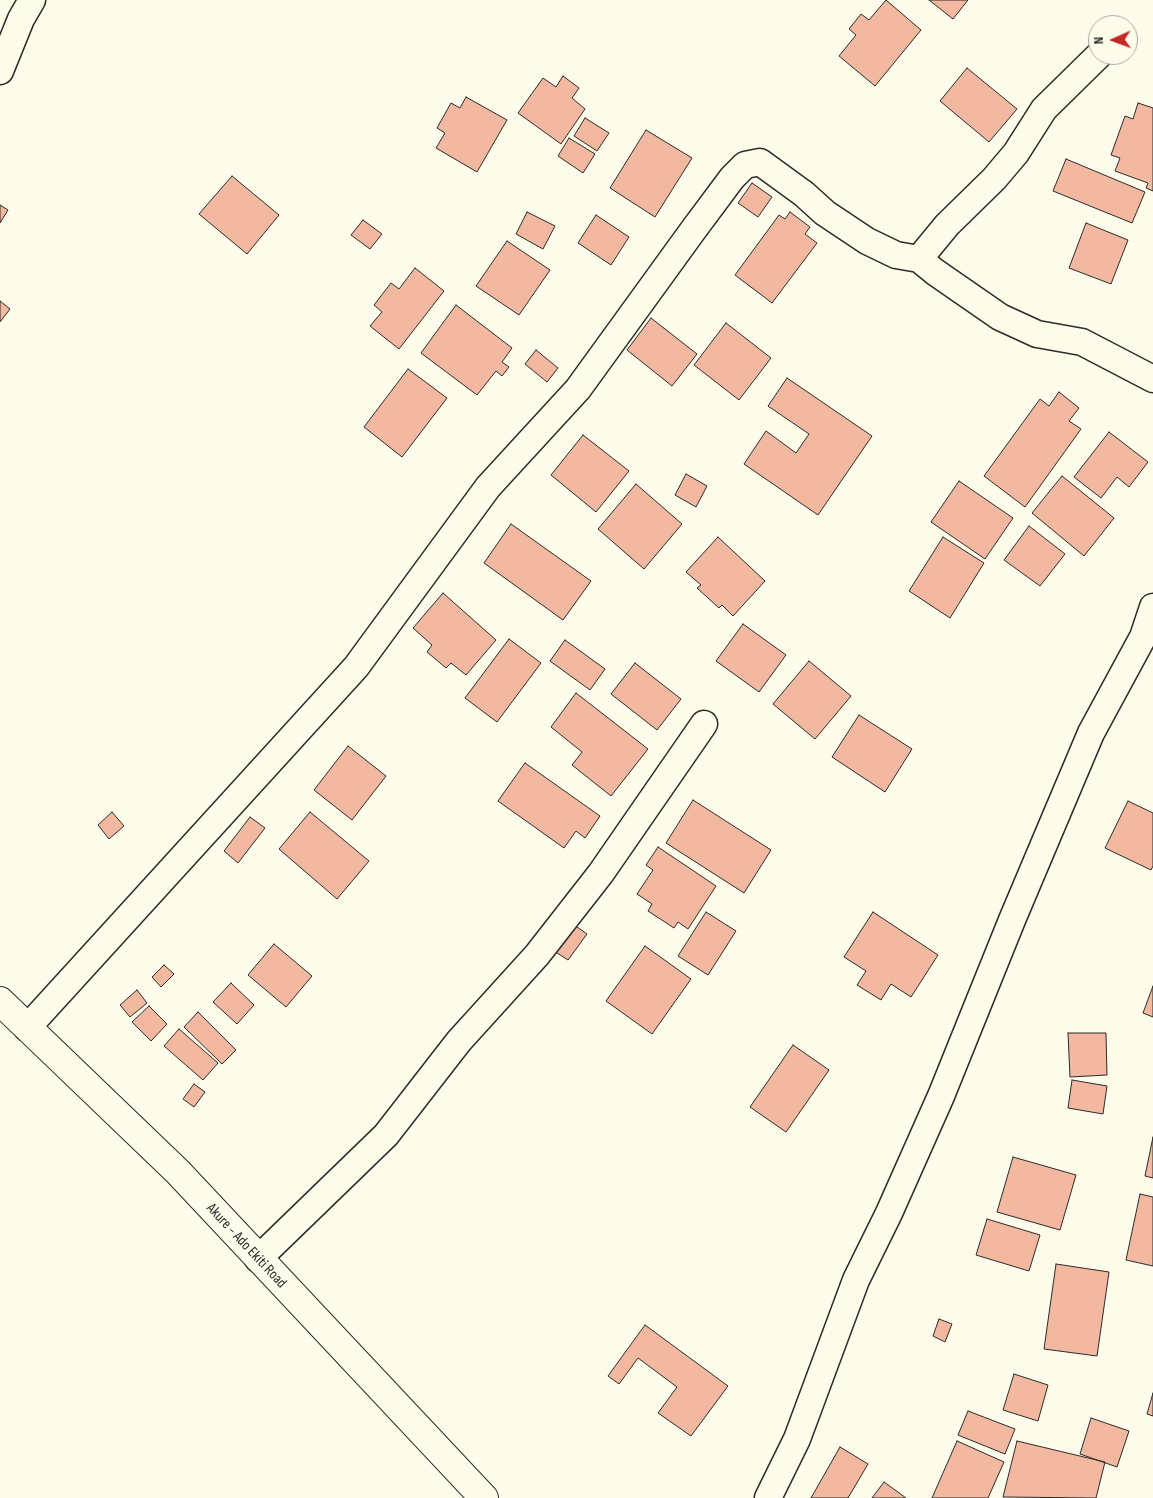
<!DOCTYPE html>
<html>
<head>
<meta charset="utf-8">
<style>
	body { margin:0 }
	#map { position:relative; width:1153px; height:1498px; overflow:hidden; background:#fdfbea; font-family:"Sofia Sans Condensed",sans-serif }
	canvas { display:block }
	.north { position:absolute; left:1088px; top:15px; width:50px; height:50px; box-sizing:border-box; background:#fdfbea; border:1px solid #a9a89e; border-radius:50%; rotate:268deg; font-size:14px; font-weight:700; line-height:20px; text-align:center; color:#2b2b2b }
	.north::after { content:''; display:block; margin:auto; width:18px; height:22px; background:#c62828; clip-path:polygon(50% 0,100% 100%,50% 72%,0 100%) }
</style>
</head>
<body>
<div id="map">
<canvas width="1153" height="1498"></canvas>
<div class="north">N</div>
</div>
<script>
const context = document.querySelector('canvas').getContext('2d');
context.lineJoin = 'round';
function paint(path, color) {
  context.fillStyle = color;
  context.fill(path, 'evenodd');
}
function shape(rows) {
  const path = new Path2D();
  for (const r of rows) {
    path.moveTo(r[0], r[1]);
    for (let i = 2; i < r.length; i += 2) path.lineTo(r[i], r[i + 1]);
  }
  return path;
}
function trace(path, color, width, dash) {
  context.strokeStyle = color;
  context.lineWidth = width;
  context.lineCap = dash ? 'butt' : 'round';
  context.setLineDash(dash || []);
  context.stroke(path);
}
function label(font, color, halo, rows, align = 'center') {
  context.font = font + ' "Sofia Sans Condensed",sans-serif';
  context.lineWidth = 4;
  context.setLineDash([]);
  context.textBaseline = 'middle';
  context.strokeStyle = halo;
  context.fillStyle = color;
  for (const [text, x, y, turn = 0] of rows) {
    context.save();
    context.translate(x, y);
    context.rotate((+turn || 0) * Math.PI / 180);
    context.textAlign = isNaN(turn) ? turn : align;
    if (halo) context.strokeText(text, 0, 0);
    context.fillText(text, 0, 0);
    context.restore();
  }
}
const building = shape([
	[886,0,921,30,875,86,839,56,856,35,849,29,861,14,869,20,886,0],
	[929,0,968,0,953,19,929,0],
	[967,68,1017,109,989,142,940,101,967,68],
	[563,76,579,88,572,98,585,109,561,144,518,113,543,78,556,87,563,76],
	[466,97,507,120,477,172,436,148,445,133,437,128,451,103,460,108,466,97],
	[1138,103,1153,108,1153,191,1146,188,1148,183,1115,171,1120,158,1111,155,1125,116,1133,119,1138,103],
	[585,118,609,133,597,151,574,136,585,118],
	[646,130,692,158,655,217,610,188,646,130],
	[569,138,595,154,583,173,558,156,569,138],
	[1066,159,1145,192,1132,223,1053,191,1066,159],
	[232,176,279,215,247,254,199,214,232,176],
	[752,183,772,197,758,217,738,203,752,183],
	[0,205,8,210,0,223,0,205],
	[527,212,555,226,543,249,516,234,527,212],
	[790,212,810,227,805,234,817,243,772,303,735,275,779,215,785,219,790,212],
	[596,215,629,237,611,265,578,243,596,215],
	[363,220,382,234,370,249,351,235,363,220],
	[1086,223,1128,240,1111,284,1069,268,1086,223],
	[507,241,550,270,519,315,476,286,507,241],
	[415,268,444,291,399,349,370,326,382,312,374,305,391,283,399,289,415,268],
	[0,301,10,309,0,322,0,301],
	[456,305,512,348,502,362,509,367,502,376,496,371,477,395,421,353,456,305],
	[651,318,697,354,672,386,627,350,651,318],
	[726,323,771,358,739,400,694,365,726,323],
	[536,350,558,368,547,382,525,364,536,350],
	[408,369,447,398,402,457,364,427,408,369],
	[787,378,872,436,818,515,744,464,766,431,796,453,809,434,768,406,787,378],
	[1059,392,1079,408,1069,421,1081,429,1025,507,984,476,1040,399,1049,406,1059,392],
	[1109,432,1148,462,1129,487,1117,477,1101,498,1074,477,1109,432],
	[583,435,629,471,596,512,551,475,583,435],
	[686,474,707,486,696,507,675,495,686,474],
	[1062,476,1114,518,1084,556,1032,513,1062,476],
	[959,481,1013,518,985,559,931,522,959,481],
	[636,484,682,524,644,569,598,529,636,484],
	[511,524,591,581,563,620,484,563,511,524],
	[1029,526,1065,554,1040,586,1004,560,1029,526],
	[718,537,765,581,733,616,722,605,719,608,697,588,701,585,686,572,718,537],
	[943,537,984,563,950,618,909,591,943,537],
	[443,593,496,640,466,675,451,663,446,668,427,652,432,645,413,628,443,593],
	[743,624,786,655,759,692,716,661,743,624],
	[509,639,541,663,497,722,465,698,509,639],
	[565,640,605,669,590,690,550,661,565,640],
	[809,661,851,696,815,739,773,704,809,661],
	[635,663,681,699,657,730,611,694,635,663],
	[576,693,648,749,611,796,572,765,582,752,551,727,576,693],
	[859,715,912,749,885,792,832,757,859,715],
	[348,746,386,776,352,820,314,790,348,746],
	[525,763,600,816,585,838,576,831,564,848,498,801,525,763],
	[693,800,771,850,744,893,666,843,693,800],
	[1128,801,1153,813,1153,866,1151,870,1105,848,1128,801],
	[112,812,124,826,109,839,98,825,112,812],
	[310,812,369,861,337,899,279,849,310,812],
	[250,817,265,828,238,863,224,851,250,817],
	[658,847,716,886,688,929,678,922,674,928,648,911,652,904,637,894,653,870,646,865,658,847],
	[706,912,736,931,708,975,678,956,706,912],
	[873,912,938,955,911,997,891,984,881,1000,857,985,866,971,844,957,873,912],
	[570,922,587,934,568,960,551,949,570,922],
	[274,944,312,976,286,1007,248,975,274,944],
	[645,946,691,979,652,1034,606,1001,645,946],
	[164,965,174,974,161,987,152,977,164,965],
	[231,983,254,1005,237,1024,213,1002,231,983],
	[1153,986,1153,1017,1143,1013,1153,986],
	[137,990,147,1003,130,1017,120,1005,137,990],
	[149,1006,167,1024,151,1041,132,1022,149,1006],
	[198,1012,236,1050,222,1064,184,1027,198,1012],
	[179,1029,218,1063,203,1080,164,1046,179,1029],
	[1068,1033,1106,1033,1107,1075,1070,1077,1068,1033],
	[793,1045,829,1070,786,1132,750,1107,793,1045],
	[1072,1080,1107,1086,1103,1114,1068,1108,1072,1080],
	[194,1084,205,1092,194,1107,183,1099,194,1084],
	[1153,1137,1153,1178,1145,1176,1153,1137],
	[1013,1157,1076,1175,1060,1230,997,1212,1013,1157],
	[1140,1194,1153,1197,1153,1266,1126,1260,1140,1194],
	[987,1219,1040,1235,1029,1271,976,1255,987,1219],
	[1056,1264,1109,1272,1097,1356,1044,1349,1056,1264],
	[939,1319,952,1324,945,1342,933,1336,939,1319],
	[645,1325,728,1386,691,1436,658,1413,677,1387,638,1358,619,1384,608,1376,645,1325],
	[1014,1374,1048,1385,1038,1421,1003,1410,1014,1374],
	[1153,1393,1153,1416,1147,1414,1153,1393],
	[968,1411,1015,1429,1005,1454,958,1435,968,1411],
	[1091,1418,1129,1431,1117,1467,1080,1454,1091,1418],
	[957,1441,1004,1462,988,1498,932,1498,957,1441],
	[1017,1441,1105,1462,1096,1498,1003,1497,1017,1441],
	[840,1447,868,1464,848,1498,811,1498,840,1447],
	[884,1482,906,1498,872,1498,884,1482]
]);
const street = shape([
	[0,71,21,19,32,0],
	[919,259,947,225,994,179,1016,153,1044,109,1099,55],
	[27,1028,356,667,488,487,578,389,694,229,732,178,745,165,760,162,804,194,825,213,867,241,896,255,919,259,935,272,1000,317,1037,334,1082,342,1153,379],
	[258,1259,386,1135,459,1041,537,955,601,873,704,724],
	[768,1498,797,1439,856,1280,889,1213,941,1096,1012,920,1091,733,1143,637,1153,607]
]);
const primary = shape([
	[0,1001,178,1172,484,1498]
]);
const streetNames = [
	["Akure - Ado Ekiti Road",246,1246,47]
];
paint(building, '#f2b8a0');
trace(building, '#2b2b2b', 1);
trace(street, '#2b2b2b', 29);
trace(primary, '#2b2b2b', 30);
trace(street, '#fdfbea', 26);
trace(primary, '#fdfbea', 28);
label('15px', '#2b2b2b', '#fdfbea', streetNames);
</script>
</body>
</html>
